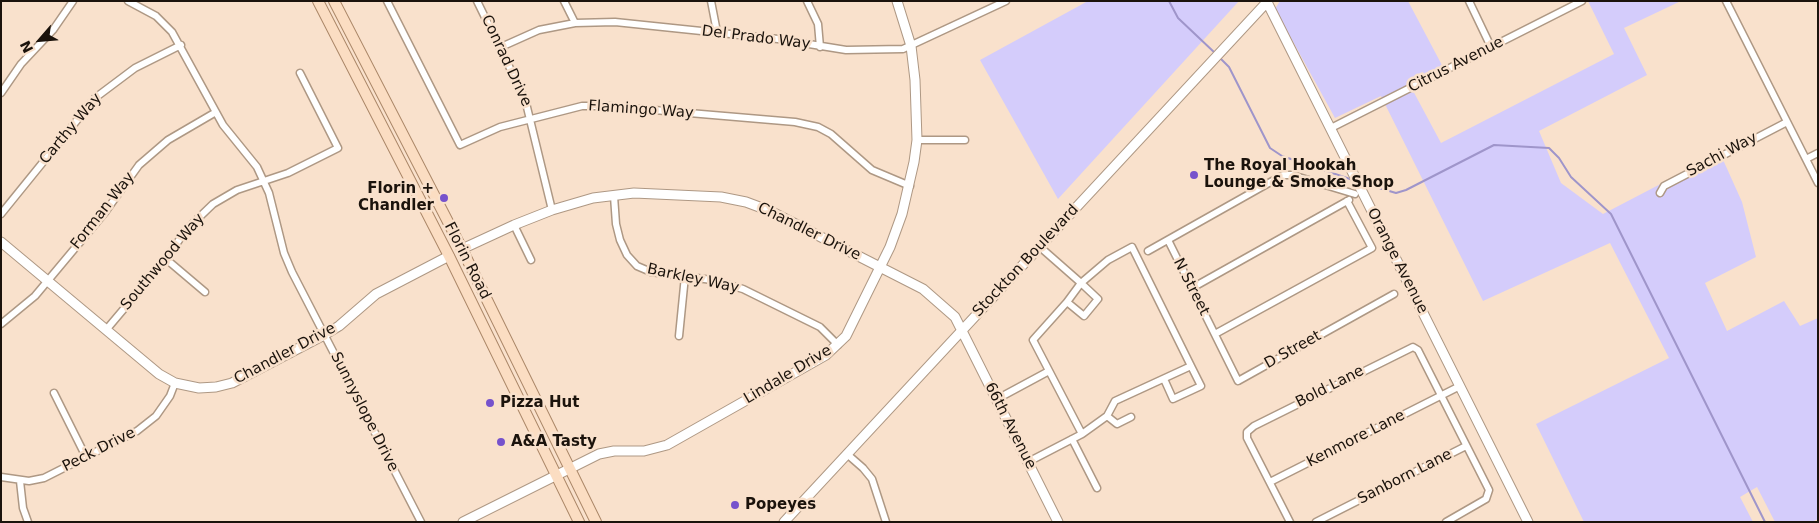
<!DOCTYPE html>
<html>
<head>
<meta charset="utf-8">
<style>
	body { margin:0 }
	#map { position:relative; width:1819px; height:523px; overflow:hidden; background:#f9e1cc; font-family:"DejaVu Sans",sans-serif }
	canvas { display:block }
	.frame { position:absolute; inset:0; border:2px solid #1b130c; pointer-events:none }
	.north { position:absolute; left:15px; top:15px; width:50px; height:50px; -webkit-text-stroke:4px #f9e1cc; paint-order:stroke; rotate:243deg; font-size:14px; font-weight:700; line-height:20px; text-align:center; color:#1b130c }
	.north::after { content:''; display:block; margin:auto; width:18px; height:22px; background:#1b130c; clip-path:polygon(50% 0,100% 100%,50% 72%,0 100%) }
</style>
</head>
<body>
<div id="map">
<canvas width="1819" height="523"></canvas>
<div class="frame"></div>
<div class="north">N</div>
</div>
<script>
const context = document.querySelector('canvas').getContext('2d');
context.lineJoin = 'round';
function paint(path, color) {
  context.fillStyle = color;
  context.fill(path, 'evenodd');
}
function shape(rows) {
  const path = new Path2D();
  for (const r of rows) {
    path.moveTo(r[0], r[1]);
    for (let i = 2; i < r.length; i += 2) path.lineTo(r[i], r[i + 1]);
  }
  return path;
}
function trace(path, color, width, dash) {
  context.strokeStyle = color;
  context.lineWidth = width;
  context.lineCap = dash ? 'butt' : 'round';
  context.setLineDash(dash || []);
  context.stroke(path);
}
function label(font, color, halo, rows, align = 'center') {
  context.font = font + ' "DejaVu Sans",sans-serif';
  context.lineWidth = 5;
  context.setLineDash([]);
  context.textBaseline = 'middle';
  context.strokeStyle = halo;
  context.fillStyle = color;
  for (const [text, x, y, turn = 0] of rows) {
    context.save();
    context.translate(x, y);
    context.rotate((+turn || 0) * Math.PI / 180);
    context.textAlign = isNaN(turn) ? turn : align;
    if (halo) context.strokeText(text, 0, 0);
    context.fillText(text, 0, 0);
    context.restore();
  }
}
const green = shape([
	[1088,1,1239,1,1058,199,980,60],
	[1280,1,1408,1,1444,69,1411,87,1441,143,1614,54,1588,1,1681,1,1624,28,1647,75,1539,131,1561,183,1603,214,1720,153,1742,202,1756,257,1705,283,1727,331,1784,301,1800,326,1818,318,1818,519,1812,522,1775,522,1757,487,1740,497,1753,522,1584,522,1536,424,1669,358,1610,243,1483,301,1381,96,1335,118,1275,9]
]);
const stream = shape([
	[1169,1,1178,18,1215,53],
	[1220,58,1229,67,1270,148,1282,156,1353,180],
	[1362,183,1396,193,1406,190,1494,145,1549,148,1559,158,1571,177,1611,214,1765,522]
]);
const street = shape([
	[128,1,156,16,172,32,223,125,257,167,269,193,284,253,292,272,421,522],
	[387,1,460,145,500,127,582,106,607,106,795,122,818,127,831,134,872,170,910,186],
	[477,1,525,99,552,210],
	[564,1,575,23],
	[711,1,717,32],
	[807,1,818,24,820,47],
	[1469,1,1491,47],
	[1726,1,1818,183],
	[501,47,539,30,575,23,615,22,778,39,846,50,903,49,1006,1],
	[1,93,21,64,53,30,73,1],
	[1331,128,1582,1],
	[917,140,965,140],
	[1806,159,1818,153],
	[1660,193,1664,186,1787,122],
	[614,196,616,224,620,240,627,255,637,266,651,272,712,280,743,289,820,327,838,345],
	[1,214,95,98,135,68,181,45],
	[514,225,531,260],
	[1168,240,1238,381,1394,294],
	[1040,247,1081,283,1108,260,1132,247,1191,366,1115,401,1107,416,1117,424,1131,417],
	[1148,251,1283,175,1292,175,1355,194],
	[166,259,205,292],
	[1081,283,1098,299,1084,316,1067,302,1081,283],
	[1192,288,1349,200],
	[1,324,35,296,106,211,139,165,168,140,216,112],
	[106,330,166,259,186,230,213,204,237,190,288,173,338,148,300,73],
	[1215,334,1372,248,1347,201],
	[679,336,685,276],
	[1164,379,1173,399,1201,386,1191,366],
	[54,393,86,457],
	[997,399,1049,371],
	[1082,434,1107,416],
	[1072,439,1097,488],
	[847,454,863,468,872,479,886,522],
	[1028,462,1082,434,1033,340,1067,302],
	[1,477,29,481,44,478,137,431,156,416,170,396,175,383],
	[20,481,23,508,28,522],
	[1270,482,1460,386],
	[1290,522,1247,438,1247,432,1254,426,1413,347,1418,350,1489,490,1486,499,1446,522],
	[1316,522,1466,446]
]);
const secondary = shape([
	[1267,2,1528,522],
	[1,242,159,374,175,383,199,388,216,387,232,383,324,335,339,326,376,294,449,256],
	[462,249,514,225,552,210,593,198,634,193,721,197,746,202,770,211,923,289,955,317,1058,522],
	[463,522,599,454,614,451,644,451,667,445,826,355,846,336,890,247,902,214,914,162,917,140,915,80,911,46,897,1],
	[784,522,1268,1]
]);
const primary = shape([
	[318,1,449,256,579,522],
	[334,1,462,249,596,522]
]);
const markers = [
	[1194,175,5,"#7652cc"],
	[444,198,5,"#7652cc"],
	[490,403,5,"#7652cc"],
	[501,442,5,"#7652cc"],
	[735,505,5,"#7652cc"]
];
const streetNames = [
	["Del Prado Way",756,38,7],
	["Conrad Drive",506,61,65],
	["Citrus Avenue",1456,65,-27],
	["Flamingo Way",641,110,4],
	["Carthy Way",71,129,-50],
	["Sachi Way",1722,155,-28],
	["Forman Way",103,211,-52],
	["Chandler Drive",809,232,26],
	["Florin Road",467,261,63],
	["Stockton Boulevard",1026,261,-47],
	["Orange Avenue",1397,261,63],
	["Southwood Way",163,262,-50],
	["Barkley Way",693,279,12],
	["N Street",1191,287,63],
	["D Street",1293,350,-29],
	["Chandler Drive",285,354,-28],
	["Lindale Drive",788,375,-31],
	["Bold Lane",1330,387,-27],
	["Sunnyslope Drive",364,412,63],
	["66th Avenue",1010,426,63],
	["Kenmore Lane",1356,439,-27],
	["Peck Drive",99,450,-27],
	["Sanborn Lane",1405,477,-27]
];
const poiNames = [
	["The Royal Hookah",1204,166],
	["Lounge & Smoke Shop",1204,183],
	["Florin +",434,189,"right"],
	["Chandler",434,206,"right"],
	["Pizza Hut",500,403],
	["A&A Tasty",511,442],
	["Popeyes",745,505]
];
paint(green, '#d4ccfb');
trace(stream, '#9f95ca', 2);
trace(street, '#ae9884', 9);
trace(secondary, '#ae9884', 11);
trace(primary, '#ab8768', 12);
trace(street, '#fff', 6);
trace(secondary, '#fff', 9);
trace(primary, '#fbddc2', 10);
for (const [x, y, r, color] of markers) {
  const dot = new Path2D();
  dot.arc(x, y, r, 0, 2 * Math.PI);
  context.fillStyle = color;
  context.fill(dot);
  trace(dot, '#f9e1cc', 2);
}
label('15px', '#1b130c', '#f9e1cc', streetNames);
label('bold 15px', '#1b130c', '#f9e1cc', poiNames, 'left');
</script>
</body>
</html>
